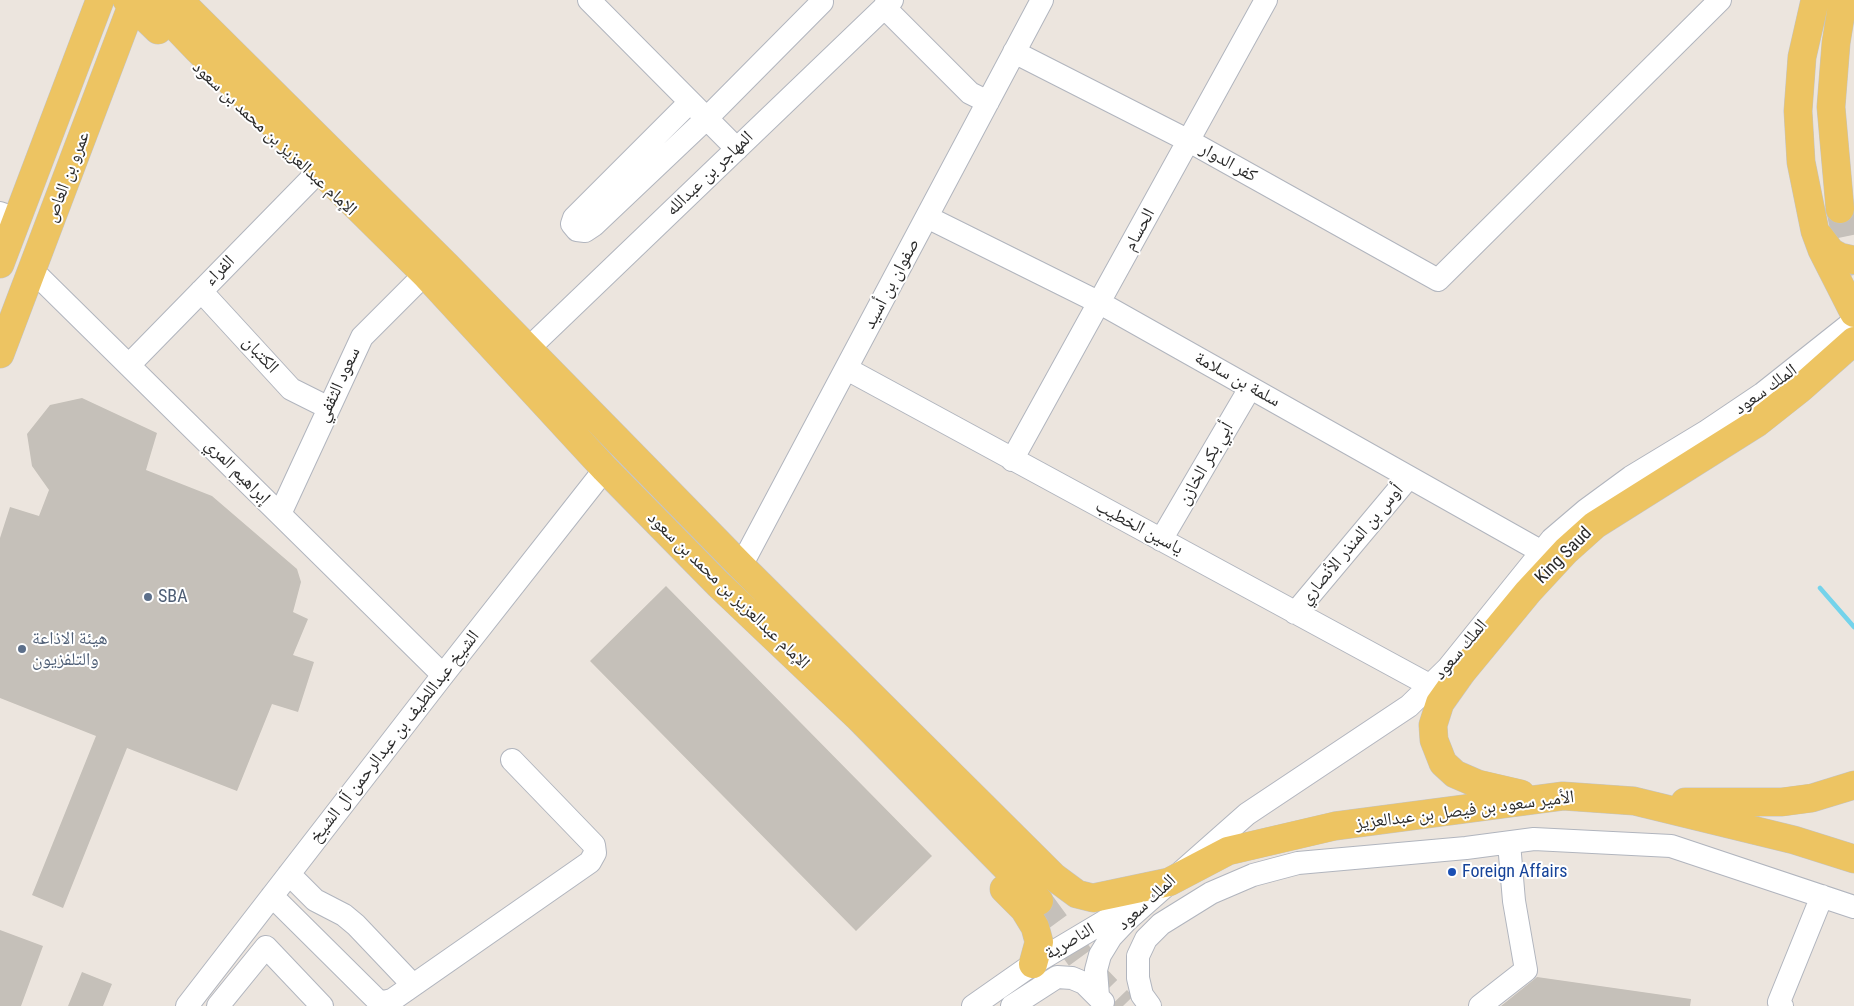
<!DOCTYPE html>
<html>
<head>
<meta charset="utf-8">
<style>
	body { margin:0 }
	canvas { display:block; background:#ece5de }
</style>
</head>
<body>
<canvas width="1854" height="1006"></canvas>
<script>
const context = document.querySelector('canvas').getContext('2d');
context.lineJoin = 'round';
function shape(rows) {
  const path = new Path2D();
  for (const r of rows) {
    path.moveTo(r[0], r[1]);
    for (let i = 2; i < r.length; i += 2) path.lineTo(r[i], r[i + 1]);
  }
  return path;
}
function trace(path, color, width, dash) {
  context.strokeStyle = color;
  context.lineWidth = width;
  context.lineCap = dash ? 'butt' : 'round';
  context.setLineDash(dash || []);
  context.stroke(path);
}
function paint(path, color) {
  context.fillStyle = color;
  context.fill(path, 'evenodd');
}
function label(font, color, halo, rows, align = 'center') {
  context.font = font + ' "Roboto Condensed","Noto Naskh Arabic",sans-serif';
  context.lineWidth = 4;
  context.setLineDash([]);
  context.textBaseline = 'middle';
  context.strokeStyle = halo;
  context.fillStyle = color;
  for (const [text, x, y, turn = 0] of rows) {
    context.save();
    context.translate(x, y);
    context.rotate((+turn || 0) * Math.PI / 180);
    context.textAlign = isNaN(turn) ? turn : align;
    if (halo) context.strokeText(text, 0, 0);
    context.fillText(text, 0, 0);
    context.restore();
  }
}
const stream = shape([
	[1820,588,1854,627]
]);
const building = shape([
	[82,398,157,433,146,470,212,496,297,569,301,582,293,612,308,619,293,655,314,662,298,712,272,704,237,791,127,748,63,908,32,895,96,736,0,698,0,538,10,507,39,516,49,490,32,466,27,434,50,405],
	[666,586,932,856,856,931,590,661],
	[0,930,43,946,21,1006,0,1006],
	[82,972,112,984,103,1006,68,1006],
	[1537,977,1691,999,1690,1006,1501,1006]
]);
const majorTunnel = shape([
	[1840,209,1854,275],
	[1039,901,1093,975,1123,1006]
]);
const minor = shape([
	[589,0,737,149],
	[884,7,970,93,988,102],
	[1014,52,1189,141,1438,280,1720,0],
	[690,102,574,218,572,224,577,230,585,231,594,225,707,118,822,2],
	[0,213,17,219],
	[927,217,1100,303,1542,552],
	[32,270,443,675],
	[201,291,291,389,329,408],
	[529,348,892,0],
	[129,365,312,178],
	[847,369,1431,686],
	[1012,460,1266,0],
	[280,514,362,337,425,274],
	[1161,540,1250,388],
	[741,566,1042,0],
	[1295,613,1409,477],
	[289,874,315,900,344,915,356,925,413,985],
	[272,896,377,1000,384,1002,392,1000,590,862,595,853,594,845,512,760],
	[1098,996,1096,970,1100,955,1111,937,1127,920,1247,814,1409,706,1448,668,1552,539,1586,510,1631,477,1707,431,1762,394,1854,321],
	[187,1006,443,675,605,469],
	[218,1006,266,947,322,1006],
	[973,1006,1033,964,1132,905],
	[1012,1006,1057,977,1072,978,1084,983,1103,1002],
	[1150,1006,1142,995,1138,978,1138,956,1146,939,1161,924,1211,893,1253,875,1298,863,1466,848,1534,839,1671,846,1854,907],
	[1480,1006,1526,970,1514,901,1509,843],
	[1782,1006,1779,1002,1822,896]
]);
const major = shape([
	[127,0,158,30],
	[150,0,198,50,425,274,605,469,719,585,859,718,1039,901],
	[179,0,447,266,741,566,1054,877,1077,894,1093,898,1169,882,1228,851,1335,826,1563,796,1634,801,1794,840,1854,859],
	[1815,0,1802,57,1798,111,1801,162,1815,231,1822,250,1854,313],
	[1840,209,1831,107,1836,43,1843,0],
	[1819,236,1831,252,1840,257,1854,260],
	[0,264,100,0],
	[0,354,134,0],
	[1521,794,1478,784,1455,774,1443,763,1434,740,1433,725,1440,703,1462,672,1528,592,1566,551,1595,525,1757,423,1800,389,1854,341],
	[1685,802,1782,802,1812,798,1854,785],
	[1004,889,1024,909,1035,927,1039,942,1033,964]
]);
const markers = [
	[148,597,5,"#5c6f8a"],
	[22,649,5,"#5c6f8a"],
	[1452,872,5,"#1a4fb4"]
];
const streetNames = [
	["الإمام عبدالعزيز بن محمد بن سعود",274,139,43],
	["كفر الدوار",1228,163,29],
	["المهاجر بن عبدالله",710,174,-44],
	["عمرو بن العاص",68,177,-69],
	["الحسام",1140,230,-61],
	["الفراء",220,271,-45],
	["صفوان بن أسيد",892,284,-62],
	["الكتبان",260,355,47],
	["سلمة بن سلامة",1237,380,29],
	["سعود الثقفي",339,385,-65],
	["الملك سعود",1766,390,-36],
	["أبي بكر الخازن",1206,464,-60],
	["إبراهيم المري",237,472,45],
	["ياسين الخطيب",1139,528,28],
	["أوس بن المنذر الأنصاري",1352,545,-50],
	["King Saud",1564,556,-45],
	["الإمام عبدالعزيز بن محمد بن سعود",728,591,44],
	["الملك سعود",1461,650,-50],
	["الشيخ عبداللطيف بن عبدالرحمن آل الشيخ",395,737,-52],
	["الأمير سعود بن فيصل بن عبدالعزيز",1465,811,-7],
	["الملك سعود",1147,903,-43],
	["الناصرية",1070,942,-31]
];
const serviceNames = [
	["SBA",158,597],
	["هيئة الاذاعة",32,639],
	["والتلفزيون",32,660]
];
const transitNames = [
	["Foreign Affairs",1462,872]
];
trace(stream, '#74d3eb', 4.5);
paint(building, '#c5c0b9');
trace(majorTunnel, '#c5c0ba', 28, [28, 14]);
trace(minor, '#b1b5be', 24);
trace(major, '#c4c4c4', 29);
trace(minor, '#fff', 22);
trace(major, '#edc462', 28);
for (const [x, y, r, color] of markers) {
  const dot = new Path2D();
  dot.arc(x, y, r, 0, 2 * Math.PI);
  context.fillStyle = color;
  context.fill(dot);
  trace(dot, '#fff', 2);
}
label('18px', '#2b2b2b', '#fff', streetNames);
label('18px', '#4e5e75', '#fff', serviceNames, 'left');
label('18px', '#164399', '#fff', transitNames, 'left');
</script>
</body>
</html>
